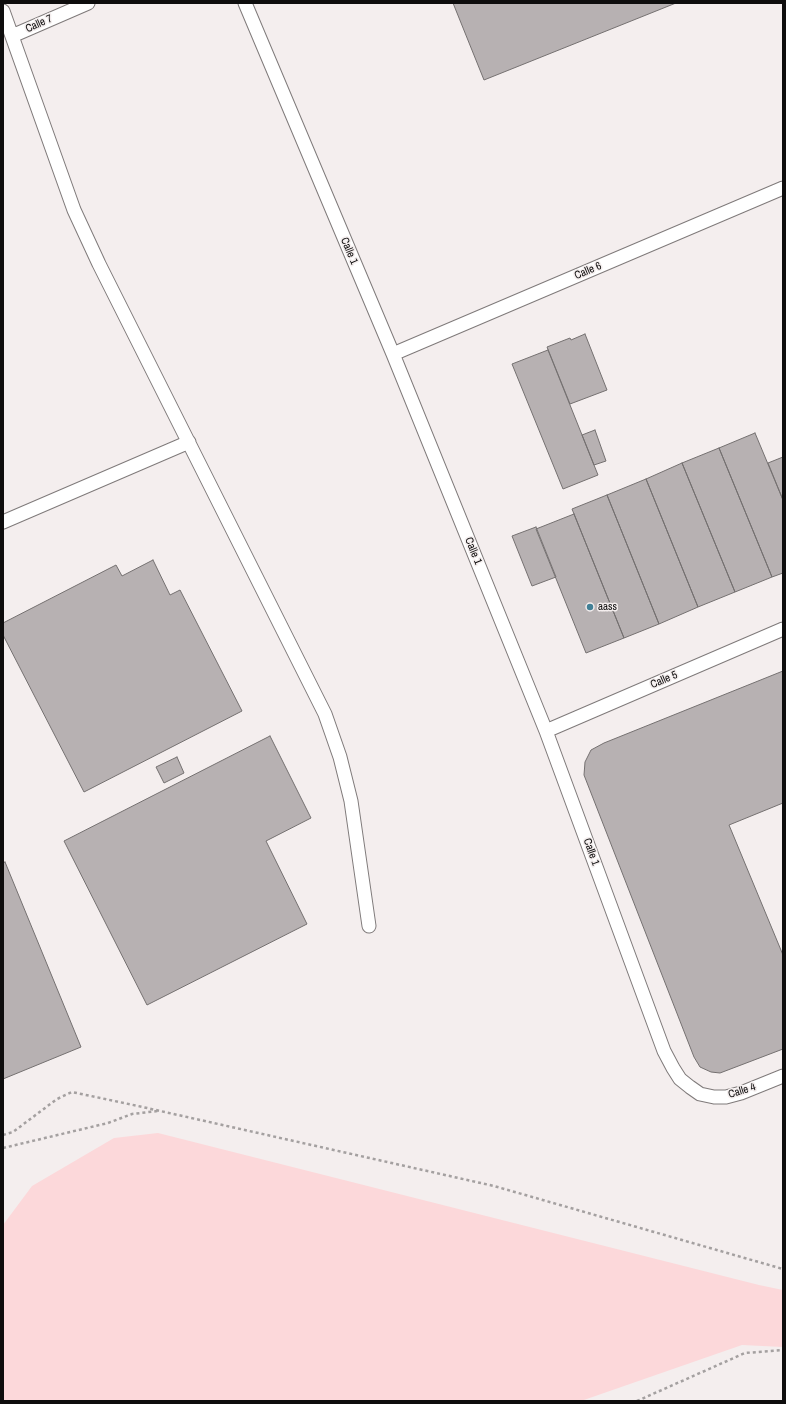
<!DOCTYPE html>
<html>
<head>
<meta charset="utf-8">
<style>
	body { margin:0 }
	#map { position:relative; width:786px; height:1404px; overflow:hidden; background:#f4eeee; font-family:"Archivo Narrow",sans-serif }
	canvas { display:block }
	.frame { position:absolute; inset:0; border:4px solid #0e0d0d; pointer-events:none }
</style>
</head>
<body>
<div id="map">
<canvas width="786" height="1404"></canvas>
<div class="frame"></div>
</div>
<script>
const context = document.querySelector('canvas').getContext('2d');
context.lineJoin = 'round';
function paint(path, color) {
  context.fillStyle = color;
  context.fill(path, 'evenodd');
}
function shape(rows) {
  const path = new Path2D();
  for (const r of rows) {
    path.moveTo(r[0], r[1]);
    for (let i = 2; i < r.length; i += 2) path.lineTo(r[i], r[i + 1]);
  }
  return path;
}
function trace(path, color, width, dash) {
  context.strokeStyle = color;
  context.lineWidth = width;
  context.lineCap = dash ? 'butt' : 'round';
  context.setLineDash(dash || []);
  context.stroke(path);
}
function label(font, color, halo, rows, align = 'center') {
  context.font = font + ' "Archivo Narrow",sans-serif';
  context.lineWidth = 3;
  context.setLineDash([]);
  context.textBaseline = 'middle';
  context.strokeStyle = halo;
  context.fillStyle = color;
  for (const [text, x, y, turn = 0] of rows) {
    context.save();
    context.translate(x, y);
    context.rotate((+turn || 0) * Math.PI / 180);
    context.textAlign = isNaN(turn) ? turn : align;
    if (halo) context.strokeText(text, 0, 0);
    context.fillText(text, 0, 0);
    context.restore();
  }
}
const green = shape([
	[158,1133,759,1285,783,1290,783,1347,742,1345,581,1401,3,1401,3,1225,32,1186,114,1138]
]);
const building = shape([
	[453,3,676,3,484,80,453,3],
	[585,334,607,390,570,404,547,347,570,338,571,340,585,334],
	[548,350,598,475,563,489,512,364,548,350],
	[595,430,606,461,594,465,582,435,595,430],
	[755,433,783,500,783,573,772,577,719,448,755,433],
	[719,448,772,577,735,592,682,463,719,448],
	[783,457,783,500,768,463,783,457],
	[682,463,735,592,698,607,646,479,682,463],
	[646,479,698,607,659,624,607,495,646,479],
	[607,495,659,624,624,638,572,509,607,495],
	[574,514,624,638,586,653,536,529,574,514],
	[536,527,556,577,532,586,512,536,536,527],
	[153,560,170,595,180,590,242,711,84,792,3,635,3,623,116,565,122,576,153,560],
	[783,671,783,803,729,825,783,955,783,1049,720,1073,711,1072,700,1067,694,1057,584,775,585,762,591,750,604,743,783,671],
	[270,736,311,818,266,841,307,924,147,1005,64,841,270,736],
	[177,757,184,773,164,783,156,767,177,757],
	[5,862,81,1047,3,1079,3,863,5,862]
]);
const path = shape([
	[3,1135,13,1132,57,1099,72,1092,138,1106,494,1186,783,1269],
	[3,1148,108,1123,132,1114,158,1111],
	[637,1401,745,1353,783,1350]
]);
const service = shape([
	[245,3,393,354,546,731,664,1051,673,1068,680,1079,690,1087,700,1094,714,1097,726,1097,741,1093,783,1076],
	[3,11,74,210,99,264,325,714,340,757,351,801,369,926],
	[12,36,88,3],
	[393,354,783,188],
	[3,522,189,442],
	[546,731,783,629]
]);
const markers = [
	[590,607,4,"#428096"]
];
const streetNames = [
	["Calle 7",39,24,-24],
	["Calle 1",349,251,67],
	["Calle 6",588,271,-23],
	["Calle 1",473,551,68],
	["Calle 5",664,680,-23],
	["Calle 1",591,852,70],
	["Calle 4",742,1091,-17]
];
const poiNames = [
	["aass",598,607]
];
paint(green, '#fcd8da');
paint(building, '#b7b1b2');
trace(building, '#747070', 1);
trace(service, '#7f7a7a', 15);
trace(path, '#a4a0a0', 2.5, [3, 3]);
trace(service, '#fff', 13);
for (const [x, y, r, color] of markers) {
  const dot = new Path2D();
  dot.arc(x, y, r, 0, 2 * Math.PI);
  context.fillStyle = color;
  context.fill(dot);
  trace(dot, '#f4eeee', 1.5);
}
label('11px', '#0e0d0d', '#f4eeee', streetNames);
label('11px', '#0e0d0d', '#f4eeee', poiNames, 'left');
</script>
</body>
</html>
